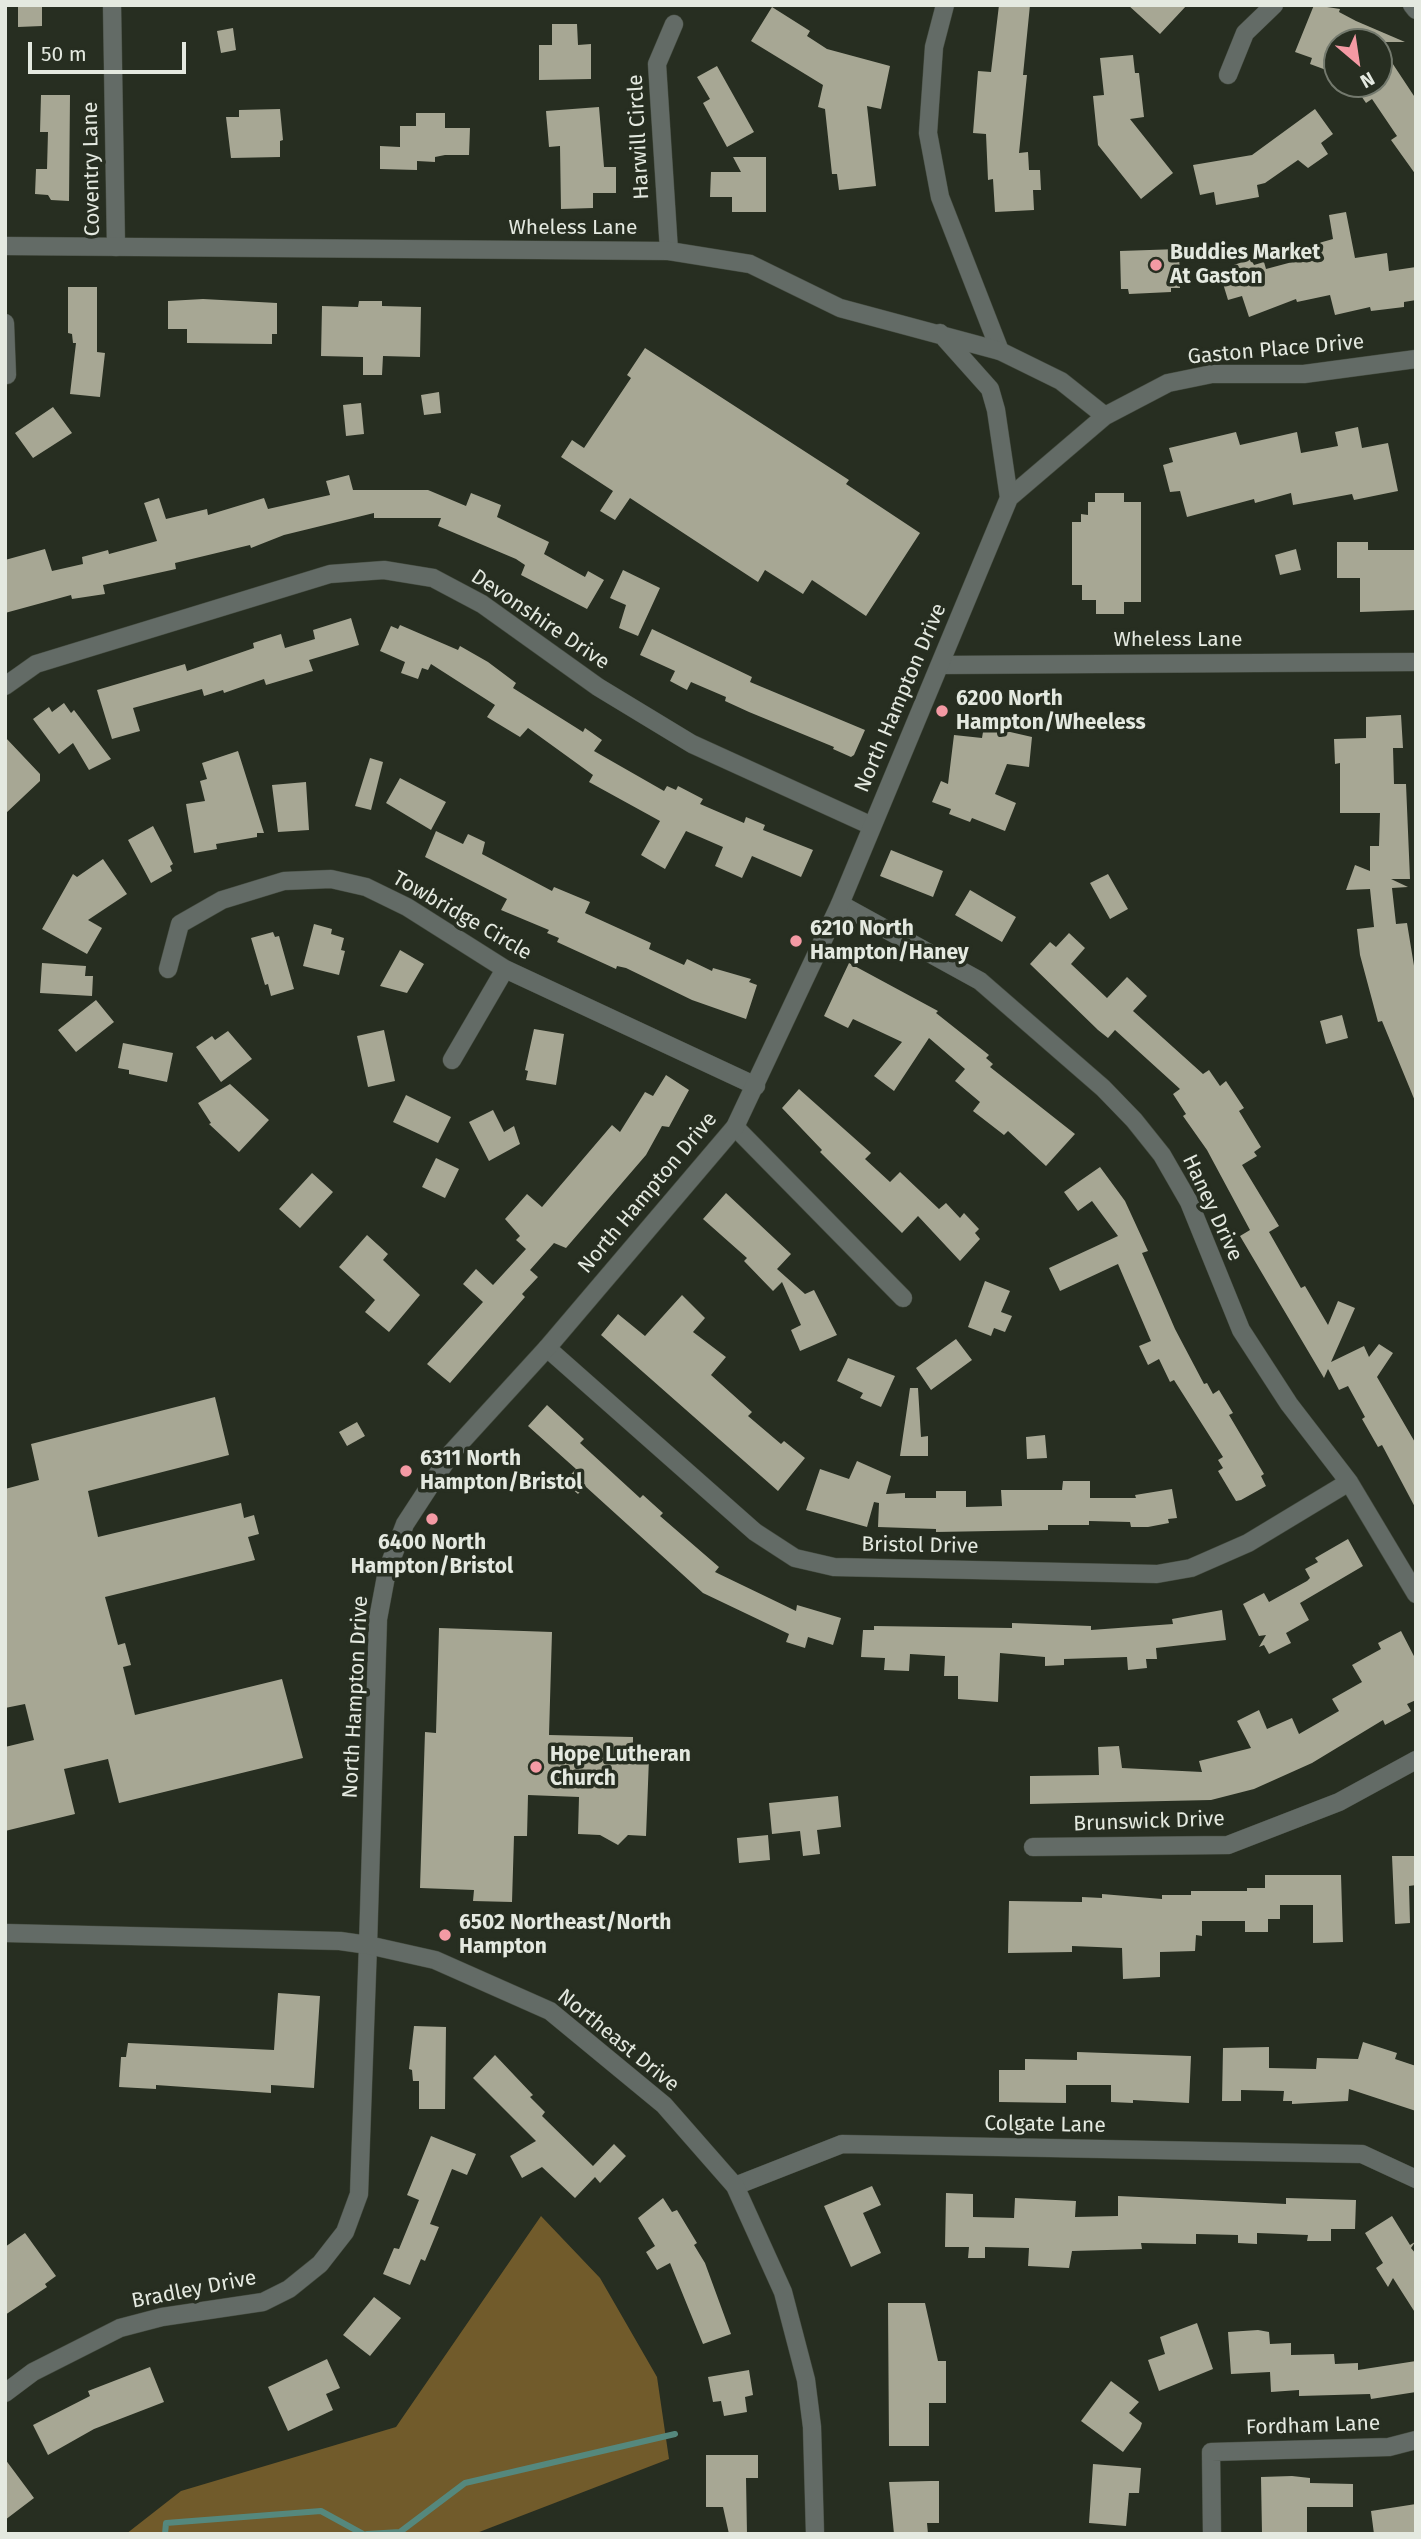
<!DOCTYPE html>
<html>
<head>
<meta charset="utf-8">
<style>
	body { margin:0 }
	#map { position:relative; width:1421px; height:2539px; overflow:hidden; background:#272e21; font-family:"Fira Sans",sans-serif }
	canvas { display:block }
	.frame { position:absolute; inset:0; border:7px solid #e4e9e0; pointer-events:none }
	.north { position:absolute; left:1323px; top:28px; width:70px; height:70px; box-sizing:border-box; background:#272e21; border:2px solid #73796d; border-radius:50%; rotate:151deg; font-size:19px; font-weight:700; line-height:28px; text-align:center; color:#e4e9e0 }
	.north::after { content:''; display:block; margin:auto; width:24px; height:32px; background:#f49aa4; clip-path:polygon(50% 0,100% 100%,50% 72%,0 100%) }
	.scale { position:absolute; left:28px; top:42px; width:158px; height:32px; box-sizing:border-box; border:4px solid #e4e9e0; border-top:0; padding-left:9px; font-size:21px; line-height:24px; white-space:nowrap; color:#e4e9e0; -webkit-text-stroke:5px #272e21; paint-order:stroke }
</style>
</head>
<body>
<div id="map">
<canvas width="1421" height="2539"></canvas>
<div class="frame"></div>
<div class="north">N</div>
<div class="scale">50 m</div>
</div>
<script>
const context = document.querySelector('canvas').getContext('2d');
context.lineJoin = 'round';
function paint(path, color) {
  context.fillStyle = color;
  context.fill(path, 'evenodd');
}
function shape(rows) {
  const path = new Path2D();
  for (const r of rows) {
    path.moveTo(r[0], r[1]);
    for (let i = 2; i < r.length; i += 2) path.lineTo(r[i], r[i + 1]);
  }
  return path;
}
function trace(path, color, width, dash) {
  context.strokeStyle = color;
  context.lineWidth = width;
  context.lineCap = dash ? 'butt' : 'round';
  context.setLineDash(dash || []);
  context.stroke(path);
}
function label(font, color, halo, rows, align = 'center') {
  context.font = font + ' "Fira Sans",sans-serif';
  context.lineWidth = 7;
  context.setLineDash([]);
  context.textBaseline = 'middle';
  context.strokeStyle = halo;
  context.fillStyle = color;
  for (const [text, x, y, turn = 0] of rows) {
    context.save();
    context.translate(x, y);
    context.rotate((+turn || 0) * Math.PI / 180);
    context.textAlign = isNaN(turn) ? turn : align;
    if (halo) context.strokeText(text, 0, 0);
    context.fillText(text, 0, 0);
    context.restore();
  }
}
const forest = shape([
	[541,2216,600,2278,657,2377,669,2459,474,2534,126,2534,181,2491,396,2427]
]);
const stream = shape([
	[165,2534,166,2523,321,2511,363,2534],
	[367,2534,400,2532,465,2483,675,2434]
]);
const building = shape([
	[999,5,1030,5,1023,75,1027,75,1019,153,1028,152,1029,170,1040,170,1041,190,1033,190,1034,210,995,212,993,179,988,180,986,134,973,133,978,71,991,72],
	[1128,5,1187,5,1160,34],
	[1314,5,1340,9,1339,12,1356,21,1405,42,1337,42,1337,74,1310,64,1312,58,1295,52],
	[18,7,42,7,42,26,18,27],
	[772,7,810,31,807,36,827,49,890,66,881,109,867,106,876,186,839,190,837,174,832,174,825,109,818,107,823,85,751,41],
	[552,24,577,24,578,45,591,44,591,79,539,80,539,45,552,45],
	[233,28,236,50,221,53,217,31],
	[1379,43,1416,99,1416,175,1391,140,1397,136,1372,99,1366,103,1353,84,1379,84],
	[1133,55,1135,73,1139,73,1144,117,1130,119,1173,173,1141,199,1098,145,1093,96,1104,95,1100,58],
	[717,66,754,132,727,147,703,103,710,99,697,77],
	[41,95,70,95,69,201,51,200,48,195,35,194,36,169,47,169,48,132,40,132],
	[599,107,604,167,616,167,616,193,593,193,593,208,561,209,560,146,549,147,546,111],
	[280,109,283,140,280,141,280,157,231,158,226,117,239,117,239,110],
	[1315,109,1333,134,1321,143,1328,154,1308,168,1298,160,1265,183,1257,185,1259,197,1216,205,1214,192,1200,195,1193,165,1252,155],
	[416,113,445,113,445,128,470,128,469,155,445,155,435,157,435,162,417,161,417,170,380,169,380,146,400,147,400,126,416,126],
	[733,157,766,157,766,212,732,212,732,197,710,197,711,172,741,172],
	[1346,212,1355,258,1387,253,1389,271,1416,267,1416,300,1404,302,1404,307,1371,311,1370,307,1335,315,1330,295,1297,302,1296,299,1249,317,1242,296,1228,300,1221,277,1233,272,1231,266,1251,259,1254,265,1264,262,1266,269,1296,261,1294,250,1333,239,1329,215],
	[1179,249,1180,288,1171,288,1171,292,1129,294,1128,289,1121,289,1120,251],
	[68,287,97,287,97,352,105,353,100,397,70,394,76,343,73,343,72,334,68,333],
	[203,299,277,303,277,334,272,334,272,344,187,343,187,329,168,329,168,301],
	[359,301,382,301,382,306,421,307,420,357,383,356,382,375,363,375,363,357,321,356,322,306,358,307],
	[645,348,849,480,846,484,920,533,866,616,812,580,803,594,765,570,758,582,630,498,615,520,600,511,613,491,561,457,572,440,584,448,631,378,627,375],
	[439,392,441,413,424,415,421,395],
	[361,403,364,434,346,436,343,405],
	[53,407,72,433,33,458,15,433],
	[1358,427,1362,448,1388,443,1398,491,1354,500,1352,494,1293,505,1291,493,1255,503,1254,499,1187,517,1180,491,1170,492,1163,465,1173,462,1169,448,1236,432,1240,445,1297,432,1301,453,1338,446,1335,432],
	[349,475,353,490,428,490,466,506,471,493,501,505,497,517,549,542,544,554,585,577,588,571,604,580,587,609,521,575,525,565,516,559,438,526,441,518,374,518,374,513,284,535,251,548,250,545,175,563,176,569,103,585,105,594,72,599,71,595,5,613,5,560,45,549,52,571,83,564,82,557,108,550,109,554,157,541,144,503,159,498,166,519,207,509,208,515,264,498,268,509,330,495,326,481],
	[1095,493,1124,493,1124,502,1141,502,1141,602,1124,602,1124,614,1096,614,1096,600,1082,600,1082,585,1072,585,1072,522,1081,522,1081,514,1088,515,1088,502,1095,502],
	[1337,542,1368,542,1368,550,1416,550,1416,610,1360,612,1360,578,1337,578],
	[1296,549,1301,570,1280,575,1275,555],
	[623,570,660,588,638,636,619,628,626,605,610,598],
	[351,618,359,645,309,660,313,671,266,685,264,679,224,693,223,690,204,696,202,689,133,708,140,731,112,739,97,690,185,664,187,671,254,648,253,643,281,634,285,648,315,639,313,630],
	[400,625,458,650,460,646,488,662,516,683,513,688,583,732,585,728,602,740,594,751,664,791,667,786,676,790,678,786,703,799,700,804,744,823,746,817,765,825,763,830,813,850,801,877,752,856,742,878,715,866,723,847,686,831,665,869,641,855,660,821,589,782,593,775,528,728,520,737,487,717,495,705,431,664,428,670,422,668,418,679,401,673,405,662,380,651,391,626,398,629],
	[652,629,752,677,750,682,865,730,854,755,851,757,833,749,834,747,749,712,725,701,726,697,691,682,687,690,670,681,675,671,640,655],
	[64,703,71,713,74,710,111,759,89,770,73,743,59,754,33,719,49,707,52,712],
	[1401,715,1403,748,1393,748,1394,784,1406,784,1410,879,1391,879,1408,887,1392,888,1396,924,1407,923,1416,978,1415,1101,1382,1021,1378,1022,1360,955,1357,929,1374,927,1370,889,1346,890,1355,865,1370,871,1370,846,1379,846,1380,813,1340,813,1340,763,1335,764,1334,739,1366,738,1366,717],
	[984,726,1032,737,1029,767,1007,764,995,794,1016,803,1005,831,972,818,970,822,949,814,951,809,932,802,941,781,948,784,954,735,982,738],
	[5,737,40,774,40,781,5,814],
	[238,751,264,833,257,833,257,837,216,844,217,849,194,853,186,804,205,801,200,781,207,779,202,763],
	[370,758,383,762,371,810,355,806],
	[400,778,446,802,431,830,386,803],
	[306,782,309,830,278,832,272,785],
	[153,826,173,864,170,866,172,871,151,883,128,840],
	[436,831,463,844,468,834,485,842,482,854,552,891,554,887,590,902,585,913,651,943,649,949,684,965,687,959,712,971,713,968,751,979,749,982,757,985,746,1019,692,1000,626,968,617,966,616,969,557,942,559,938,547,933,549,930,501,910,507,899,425,857],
	[891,850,943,871,933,897,880,876],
	[103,859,127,894,88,920,102,928,87,954,42,929,73,874,77,877],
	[1108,874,1128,909,1110,919,1090,883],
	[970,890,1016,917,1002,942,955,915],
	[314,924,332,929,331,934,344,938,341,950,345,951,339,975,303,966],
	[273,932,275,937,279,936,294,989,271,996,268,984,265,985,251,938],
	[1069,933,1085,948,1071,964,1107,998,1127,977,1147,996,1133,1011,1203,1074,1209,1070,1220,1086,1226,1081,1244,1108,1239,1111,1261,1147,1254,1152,1257,1156,1242,1165,1279,1226,1269,1232,1301,1288,1305,1286,1328,1325,1338,1301,1355,1308,1331,1362,1364,1346,1369,1357,1379,1344,1393,1353,1377,1377,1416,1444,1416,1509,1382,1445,1378,1447,1362,1419,1365,1417,1348,1386,1339,1390,1328,1369,1324,1378,1240,1236,1250,1230,1207,1150,1183,1116,1186,1114,1173,1094,1180,1089,1115,1030,1108,1038,1098,1030,1030,964,1050,942,1056,947],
	[400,950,424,964,407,993,380,986],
	[42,963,86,966,85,976,93,976,92,996,40,993],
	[849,963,938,1011,936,1013,989,1055,986,1058,993,1064,990,1067,1075,1134,1046,1166,1008,1131,1004,1135,973,1111,980,1102,955,1081,965,1069,929,1038,894,1091,874,1076,902,1042,853,1019,848,1028,824,1016],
	[96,1000,114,1022,76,1052,58,1030],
	[1342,1015,1348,1038,1326,1044,1320,1021],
	[534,1029,564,1034,556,1085,526,1080,528,1071,525,1070],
	[384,1030,395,1081,368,1087,357,1036],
	[228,1031,252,1059,221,1082,196,1047,212,1036,215,1040],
	[123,1043,173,1053,167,1082,129,1074,129,1070,118,1068],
	[666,1075,689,1090,669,1127,662,1126,646,1155,566,1248,554,1243,530,1270,538,1277,522,1294,525,1297,450,1383,427,1364,483,1302,463,1284,476,1269,493,1285,526,1249,516,1240,520,1236,505,1219,527,1194,542,1207,612,1125,620,1132,645,1092,653,1096],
	[230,1084,269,1120,239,1152,209,1124,211,1123,198,1103],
	[799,1089,871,1153,865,1159,890,1182,900,1172,939,1209,946,1203,960,1218,964,1213,979,1229,975,1233,980,1239,960,1261,918,1216,902,1233,820,1152,822,1150,782,1108],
	[406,1095,451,1117,438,1143,393,1122],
	[493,1110,504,1132,514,1126,520,1144,489,1161,469,1122],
	[436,1158,459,1169,445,1198,422,1187],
	[1100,1167,1125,1201,1148,1251,1142,1253,1175,1329,1204,1384,1207,1383,1213,1394,1219,1390,1233,1413,1229,1415,1264,1474,1261,1476,1266,1486,1241,1500,1236,1501,1218,1471,1223,1468,1218,1460,1223,1457,1174,1380,1170,1382,1159,1359,1148,1365,1139,1346,1151,1341,1118,1264,1060,1291,1049,1268,1118,1236,1092,1201,1078,1211,1064,1192],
	[312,1173,333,1192,300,1228,279,1209],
	[726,1193,791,1254,777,1269,805,1294,814,1290,837,1335,800,1351,791,1330,801,1325,782,1282,773,1291,744,1261,747,1258,703,1219],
	[367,1235,388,1254,383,1260,420,1295,389,1332,365,1312,375,1300,339,1267],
	[985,1281,1010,1291,1001,1312,1012,1316,1005,1332,994,1328,991,1336,968,1327],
	[682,1295,705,1318,693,1332,726,1357,711,1375,752,1412,748,1416,781,1444,784,1441,805,1458,778,1491,601,1335,618,1314,645,1336],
	[956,1339,972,1360,931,1390,916,1368],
	[848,1358,895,1376,881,1407,860,1398,863,1393,837,1381],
	[910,1388,918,1388,921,1437,928,1436,928,1456,900,1456],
	[215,1397,229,1455,88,1491,98,1537,241,1503,244,1518,254,1515,259,1534,248,1537,255,1560,105,1597,118,1645,125,1643,131,1665,123,1667,135,1715,282,1679,303,1758,119,1803,108,1759,64,1769,75,1814,5,1831,5,1747,34,1740,25,1704,5,1708,5,1489,39,1480,31,1444],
	[547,1405,584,1439,580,1443,640,1498,643,1495,663,1513,660,1516,719,1567,715,1572,796,1611,797,1605,841,1618,833,1645,808,1637,805,1648,786,1642,789,1634,703,1593,585,1486,578,1494,564,1482,576,1469,528,1426],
	[357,1422,365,1436,347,1446,339,1432],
	[1045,1435,1047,1458,1027,1459,1026,1437],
	[857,1461,891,1476,886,1494,905,1493,905,1498,936,1498,936,1491,966,1491,966,1507,1002,1506,1001,1490,1062,1490,1063,1481,1090,1481,1090,1498,1136,1498,1135,1495,1172,1489,1177,1518,1168,1519,1169,1523,1148,1527,1131,1527,1130,1522,1089,1521,1089,1525,1048,1525,1048,1530,936,1532,936,1529,878,1527,879,1503,874,1502,867,1527,806,1510,820,1469,849,1479],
	[1348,1539,1363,1566,1300,1603,1309,1620,1286,1633,1291,1643,1269,1654,1264,1645,1259,1647,1266,1635,1259,1636,1243,1604,1264,1593,1269,1602,1307,1581,1310,1578,1305,1569,1318,1562,1315,1558],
	[1222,1610,1226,1640,1156,1648,1157,1659,1146,1659,1147,1668,1128,1670,1127,1657,1064,1659,1064,1665,1045,1666,1045,1657,1000,1653,998,1702,958,1699,958,1676,944,1676,945,1656,910,1654,909,1671,884,1670,885,1658,861,1657,863,1630,874,1630,874,1626,1012,1628,1012,1623,1091,1626,1091,1630,1173,1624,1172,1619],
	[439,1628,552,1632,549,1735,633,1737,633,1758,649,1758,646,1836,628,1835,618,1845,600,1835,578,1834,579,1797,528,1795,527,1836,514,1836,512,1902,473,1901,474,1890,420,1888,425,1732,436,1733],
	[1401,1631,1416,1660,1416,1700,1407,1704,1411,1711,1385,1725,1383,1720,1312,1763,1254,1789,1211,1800,1030,1804,1030,1776,1099,1775,1098,1747,1119,1746,1122,1768,1202,1772,1199,1761,1251,1748,1237,1721,1259,1710,1267,1729,1292,1718,1299,1734,1339,1711,1332,1699,1362,1682,1352,1665,1381,1649,1378,1643],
	[838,1796,841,1827,817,1830,820,1854,803,1856,800,1831,772,1834,769,1803],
	[768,1835,770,1860,739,1863,737,1838],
	[1392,1856,1416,1856,1416,1885,1409,1886,1410,1923,1395,1924],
	[1265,1875,1341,1875,1343,1942,1313,1943,1313,1905,1280,1905,1280,1919,1268,1919,1268,1932,1245,1932,1245,1921,1202,1921,1202,1936,1196,1935,1195,1951,1160,1952,1160,1977,1123,1979,1122,1948,1072,1946,1072,1952,1008,1953,1009,1901,1082,1902,1082,1897,1102,1898,1102,1894,1162,1899,1162,1895,1191,1895,1191,1891,1247,1891,1247,1888,1265,1888],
	[278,1993,320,1996,314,2088,271,2085,271,2093,156,2085,156,2089,119,2087,121,2057,126,2057,128,2043,274,2050],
	[414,2026,446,2027,445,2109,419,2109,419,2081,413,2081,412,2070,409,2069],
	[1363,2042,1397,2053,1395,2059,1416,2066,1416,2111,1349,2089,1348,2101,1292,2104,1292,2101,1283,2101,1284,2091,1241,2090,1241,2101,1222,2101,1223,2048,1269,2047,1269,2068,1316,2069,1317,2058,1358,2059],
	[1077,2052,1191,2056,1189,2103,1133,2100,1133,2103,1111,2102,1111,2085,1066,2085,1066,2103,999,2102,999,2070,1025,2070,1025,2059,1077,2060],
	[495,2055,533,2095,530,2097,545,2112,542,2116,593,2166,614,2144,626,2156,600,2183,595,2177,575,2198,542,2167,522,2178,510,2156,536,2141,473,2078],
	[431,2136,476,2154,467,2175,452,2169,430,2224,439,2227,425,2261,421,2259,410,2285,383,2274,394,2248,399,2249,419,2200,407,2195],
	[872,2186,881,2205,863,2213,881,2253,851,2267,824,2206],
	[946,2193,973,2194,973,2217,1014,2218,1015,2198,1076,2201,1075,2217,1118,2216,1118,2196,1286,2204,1286,2198,1356,2200,1355,2229,1331,2229,1331,2241,1307,2241,1308,2235,1257,2233,1257,2244,1238,2243,1238,2235,1196,2234,1196,2244,1141,2243,1142,2249,1072,2251,1069,2268,1028,2266,1029,2248,985,2247,985,2258,968,2258,969,2247,945,2247],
	[663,2198,672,2212,677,2210,697,2243,694,2245,705,2263,731,2334,703,2344,670,2263,657,2270,646,2252,655,2246,638,2218],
	[1392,2216,1410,2245,1415,2242,1411,2248,1416,2254,1416,2314,1393,2278,1388,2287,1376,2268,1383,2263,1365,2233],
	[25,2233,56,2276,45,2284,47,2287,5,2315,5,2247],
	[374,2297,401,2318,370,2356,343,2335],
	[888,2303,925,2303,938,2361,946,2361,946,2403,929,2403,929,2446,889,2446],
	[1197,2323,1213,2369,1159,2391,1148,2360,1165,2354,1160,2337],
	[1258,2330,1269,2332,1270,2344,1291,2343,1291,2355,1334,2354,1335,2364,1358,2363,1358,2370,1416,2361,1416,2392,1371,2399,1370,2394,1299,2396,1299,2390,1271,2392,1270,2372,1231,2374,1228,2332],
	[327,2359,340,2388,326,2394,333,2410,288,2431,268,2387],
	[150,2367,164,2402,94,2429,48,2455,33,2425,90,2396,88,2391],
	[749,2370,753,2395,745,2397,747,2412,724,2416,721,2401,713,2402,708,2377],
	[1111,2381,1139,2402,1129,2413,1142,2423,1140,2429,1123,2452,1081,2421],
	[706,2455,758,2455,758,2478,746,2478,747,2534,729,2534,723,2507,706,2507],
	[5,2459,34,2498,5,2520],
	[1093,2464,1141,2468,1139,2493,1129,2493,1126,2526,1089,2523],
	[1292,2476,1310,2478,1310,2483,1353,2484,1353,2507,1307,2507,1307,2534,1262,2534,1261,2477],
	[931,2481,939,2481,939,2523,927,2523,928,2534,894,2534,889,2482],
	[1416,2504,1416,2534,1374,2534,1371,2511]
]);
const minor = shape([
	[112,5,116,247],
	[945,5,934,47,928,133,940,197,1000,351],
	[1412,5,1416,10],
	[1228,75,1245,33,1274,5],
	[669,251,657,64,674,24],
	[5,323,7,375],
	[941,665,1416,662],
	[5,686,36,664,330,574,384,570,433,578,482,604,598,687,692,744,872,826],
	[840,904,980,981,1103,1088,1134,1120,1162,1155,1189,1202,1241,1330,1289,1404,1349,1482,1416,1594],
	[168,969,180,924,222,900,284,881,331,879,366,887,407,907,505,969,756,1086],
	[452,1060,505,969],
	[735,1127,903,1298],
	[547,1348,755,1532,795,1558,834,1567,1157,1574,1191,1568,1248,1543,1349,1482],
	[1033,1847,1228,1845,1339,1802,1416,1760],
	[735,2186,842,2144,1362,2154,1416,2179],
	[5,2393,33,2372,120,2328,162,2317,263,2302,289,2289,320,2264,345,2232,359,2194,368,1945],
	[1212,2534,1211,2452,1389,2447,1416,2440]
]);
const tertiary = shape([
	[5,246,669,251,750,264,840,308,1000,351,1061,381,1105,416],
	[940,333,990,389,996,410,1009,498],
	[5,1933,340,1941,368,1945,435,1960,550,2011,664,2105,735,2186,783,2292,806,2380,812,2427,815,2534],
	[368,1945,378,1619,387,1571,405,1524,452,1452,547,1348,735,1127,840,904,1009,498,1105,416,1168,383,1212,374,1304,374,1416,359]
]);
const markers = [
	[1156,265,7,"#f49aa4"],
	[942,711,7,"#f49aa4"],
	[796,941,7,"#f49aa4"],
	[406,1471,7,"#f49aa4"],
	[432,1519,7,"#f49aa4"],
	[536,1767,7,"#f49aa4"],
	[445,1935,7,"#f49aa4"]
];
const streetNames = [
	["Harwill Circle",639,137,-93],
	["Coventry Lane",92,169,-91],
	["Wheless Lane",573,228],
	["Gaston Place Drive",1276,350,-5],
	["Devonshire Drive",540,620,34],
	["Wheless Lane",1178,640],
	["North Hampton Drive",901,698,-67],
	["Towbridge Circle",462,916,30],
	["North Hampton Drive",648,1193,-50],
	["Haney Drive",1212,1208,65],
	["Bristol Drive",920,1546,1],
	["North Hampton Drive",356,1697,-87],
	["Brunswick Drive",1149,1822,-2],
	["Northeast Drive",618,2041,39],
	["Colgate Lane",1045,2125,1],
	["Bradley Drive",194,2290,-11],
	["Fordham Lane",1313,2426,-2]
];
const poiNames = [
	["Buddies Market",1170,253],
	["At Gaston",1170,277],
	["6200 North",956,699],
	["Hampton/Wheeless",956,723],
	["6210 North",810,929],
	["Hampton/Haney",810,953],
	["6311 North",420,1459],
	["Hampton/Bristol",420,1483],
	["6400 North",432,1543,"center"],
	["Hampton/Bristol",432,1567,"center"],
	["Hope Lutheran",550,1755],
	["Church",550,1779],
	["6502 Northeast/North",459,1923],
	["Hampton",459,1947]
];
paint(forest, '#715b2b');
trace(stream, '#55887d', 6);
paint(building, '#a7a794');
trace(minor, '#454c40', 19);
trace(tertiary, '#454c40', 19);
trace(minor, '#636b66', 18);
trace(tertiary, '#636b66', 18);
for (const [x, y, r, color] of markers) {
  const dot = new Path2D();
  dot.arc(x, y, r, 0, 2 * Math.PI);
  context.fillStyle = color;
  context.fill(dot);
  trace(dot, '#272e21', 2.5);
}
label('21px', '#e4e9e0', '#272e21', streetNames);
label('bold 21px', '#e4e9e0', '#272e21', poiNames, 'left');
</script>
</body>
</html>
